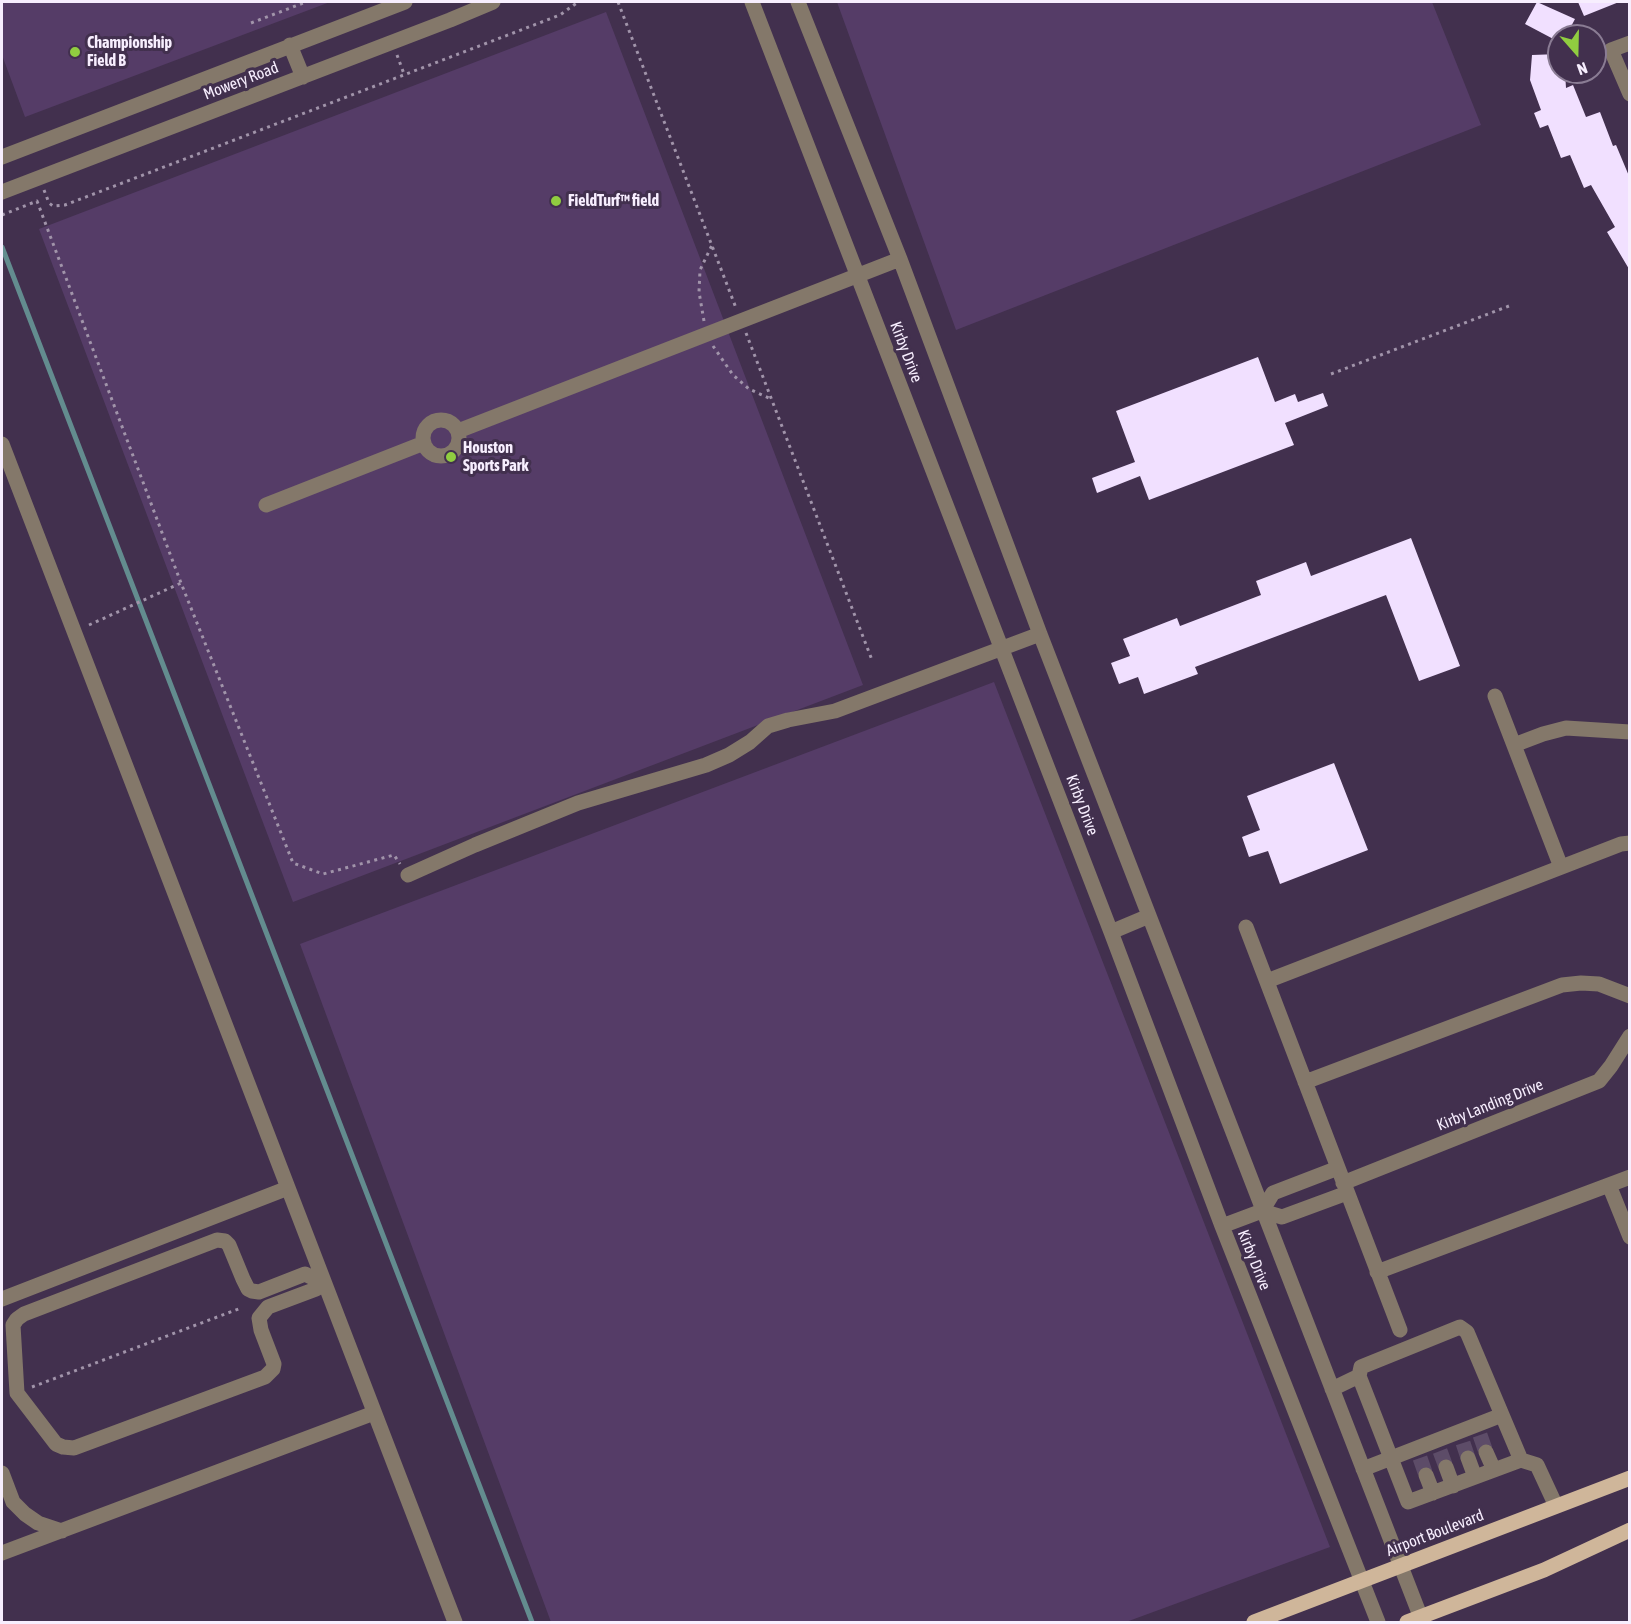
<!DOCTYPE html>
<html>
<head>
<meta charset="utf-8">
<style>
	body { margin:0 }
	#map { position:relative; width:1631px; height:1624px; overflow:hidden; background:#42304e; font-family:"Asap Condensed",sans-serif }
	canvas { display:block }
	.frame { position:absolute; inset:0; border:3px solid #f7eefe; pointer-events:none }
	.north { position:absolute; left:1547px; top:24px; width:60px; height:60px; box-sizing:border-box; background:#42304e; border:2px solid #8a7c94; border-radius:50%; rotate:160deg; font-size:16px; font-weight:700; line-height:24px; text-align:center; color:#f7eefe }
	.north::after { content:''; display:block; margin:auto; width:21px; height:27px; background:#90cd40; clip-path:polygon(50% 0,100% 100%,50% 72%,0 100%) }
</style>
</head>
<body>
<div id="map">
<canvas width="1631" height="1624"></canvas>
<div class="frame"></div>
<div class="north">N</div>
</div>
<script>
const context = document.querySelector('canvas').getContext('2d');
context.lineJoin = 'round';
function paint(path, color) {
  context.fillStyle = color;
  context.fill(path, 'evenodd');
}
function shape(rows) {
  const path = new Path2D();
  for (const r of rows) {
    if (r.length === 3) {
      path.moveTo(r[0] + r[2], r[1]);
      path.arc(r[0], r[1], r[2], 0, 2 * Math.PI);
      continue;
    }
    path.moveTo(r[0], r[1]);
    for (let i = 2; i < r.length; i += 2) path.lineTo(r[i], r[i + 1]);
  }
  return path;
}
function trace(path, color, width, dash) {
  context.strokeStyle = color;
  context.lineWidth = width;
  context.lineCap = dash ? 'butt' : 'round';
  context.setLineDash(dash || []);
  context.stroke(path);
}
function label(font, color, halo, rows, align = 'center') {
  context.font = font + ' "Asap Condensed",sans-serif';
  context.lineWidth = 6;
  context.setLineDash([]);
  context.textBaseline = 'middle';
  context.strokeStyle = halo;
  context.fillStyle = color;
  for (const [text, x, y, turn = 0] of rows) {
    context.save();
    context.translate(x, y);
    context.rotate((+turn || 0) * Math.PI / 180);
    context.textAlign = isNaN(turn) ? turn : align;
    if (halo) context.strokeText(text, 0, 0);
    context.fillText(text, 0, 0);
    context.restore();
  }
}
const green = shape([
	[2,2,330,2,25,117,2,55],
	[837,2,1432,2,1481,125,956,330],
	[606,12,863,685,293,902,39,229],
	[994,682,1330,1547,1126,1622,551,1622,300,944]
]);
const stream = shape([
	[2,247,532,1622]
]);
const building = shape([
	[1537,2,1575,19,1566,36,1559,36,1559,42,1525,24],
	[1578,2,1619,2,1584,16],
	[1559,54,1559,72,1565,72,1566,88,1573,85,1586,117,1600,112,1613,146,1616,145,1629,176,1629,269,1607,232,1615,227,1591,185,1584,188,1570,155,1561,158,1548,125,1540,128,1534,113,1541,110,1530,80,1532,55],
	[1258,357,1275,402,1295,394,1298,402,1323,393,1328,406,1285,423,1294,445,1149,500,1140,476,1097,493,1092,478,1135,462,1116,411],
	[1411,538,1460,666,1419,681,1386,595,1195,667,1198,674,1144,694,1138,677,1119,684,1111,663,1130,656,1123,639,1177,618,1180,626,1261,595,1256,581,1306,562,1311,576],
	[1334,763,1368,850,1280,884,1268,851,1249,857,1242,837,1260,830,1247,796]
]);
const minorTunnel = shape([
	[1480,1435,1486,1452],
	[1463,1443,1468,1458],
	[1440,1451,1446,1467],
	[1420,1458,1426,1475]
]);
const path = shape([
	[618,2,736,308],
	[251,23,306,2],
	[397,55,404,74],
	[44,190,49,203,53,206,65,205,560,15,578,2],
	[2,215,37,201,181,583,293,863,323,874,394,855,400,864],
	[704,321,699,292,700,270,712,245],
	[746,333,872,660],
	[713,346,733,375,749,389,771,399],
	[1331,374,1509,306],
	[89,625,181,583],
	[32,1387,241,1308]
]);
const minor = shape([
	[752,2,1111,932,1222,1226,1378,1622],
	[798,2,900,259,1040,634,1421,1618],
	[1630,43,1611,50,1630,94],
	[290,45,303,77],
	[2,157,405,2],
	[2,192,450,20,493,2],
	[441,438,18],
	[458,431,900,259],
	[2,444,455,1622],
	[266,505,424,443],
	[1495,696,1561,867],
	[1514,745,1543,734,1566,728,1630,732],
	[408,875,475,845,578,803,706,765,729,755,750,742,768,726,788,720,835,711,1040,634],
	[1246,927,1400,1330],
	[1111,932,1149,916],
	[1267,981,1621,844,1630,843],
	[1305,1082,1562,985,1581,983,1599,984,1630,996],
	[1338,1168,1273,1193,1262,1211,1282,1217,1347,1193],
	[1343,1183,1599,1081,1611,1066,1630,1036],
	[1609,1185,1630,1237],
	[1222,1226,1262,1211],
	[1377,1272,1630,1177],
	[317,1280,316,1289,268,1307,259,1318,261,1330,274,1364,273,1369,265,1377,74,1448,63,1447,56,1444,17,1393,13,1325,17,1319,24,1314,217,1240,225,1241,229,1245,243,1279,248,1289,252,1291,259,1292,305,1274,317,1280,322,1278],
	[2,1299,288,1188],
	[1359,1376,1408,1502,1521,1460],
	[1332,1389,1359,1376,1361,1367,1460,1327,1467,1332,1521,1460,1537,1465,1556,1506],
	[1486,1452,1494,1470],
	[1468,1458,1475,1477],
	[1446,1467,1453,1486],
	[1363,1469,1502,1415],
	[2,1473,13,1502,25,1514,38,1523,62,1531],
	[1426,1475,1433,1493],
	[2,1553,374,1413]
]);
const major = shape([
	[1254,1622,1630,1478],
	[1407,1622,1544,1570,1630,1530]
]);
const markers = [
	[75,52,6,"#90cd40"],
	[556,201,6,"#90cd40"],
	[451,457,6,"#90cd40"]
];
const poiNames = [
	["Championship",87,43],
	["Field B",87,61],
	["FieldTurf™ field",568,201],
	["Houston",463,448],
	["Sports Park",463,466]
];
const streetNames = [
	["Mowery Road",241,81,-21],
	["Kirby Drive",906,352,69],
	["Kirby Drive",1082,805,69],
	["Kirby Landing Drive",1490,1105,-22],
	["Kirby Drive",1254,1260,68],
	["Airport Boulevard",1435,1533,-21]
];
paint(green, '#553c67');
trace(stream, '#638c8f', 5);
paint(building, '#f1e0ff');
trace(minorTunnel, '#5d4c68', 15, [15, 8]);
trace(path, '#a194aa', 3, [3, 4.5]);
trace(minor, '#84786a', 15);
trace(major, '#cfb69a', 15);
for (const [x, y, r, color] of markers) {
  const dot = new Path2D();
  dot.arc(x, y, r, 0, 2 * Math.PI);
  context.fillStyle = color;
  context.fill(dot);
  trace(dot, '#42304e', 2);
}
label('bold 16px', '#f7eefe', '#42304e', poiNames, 'left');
label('16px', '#f7eefe', '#42304e', streetNames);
</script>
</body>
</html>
